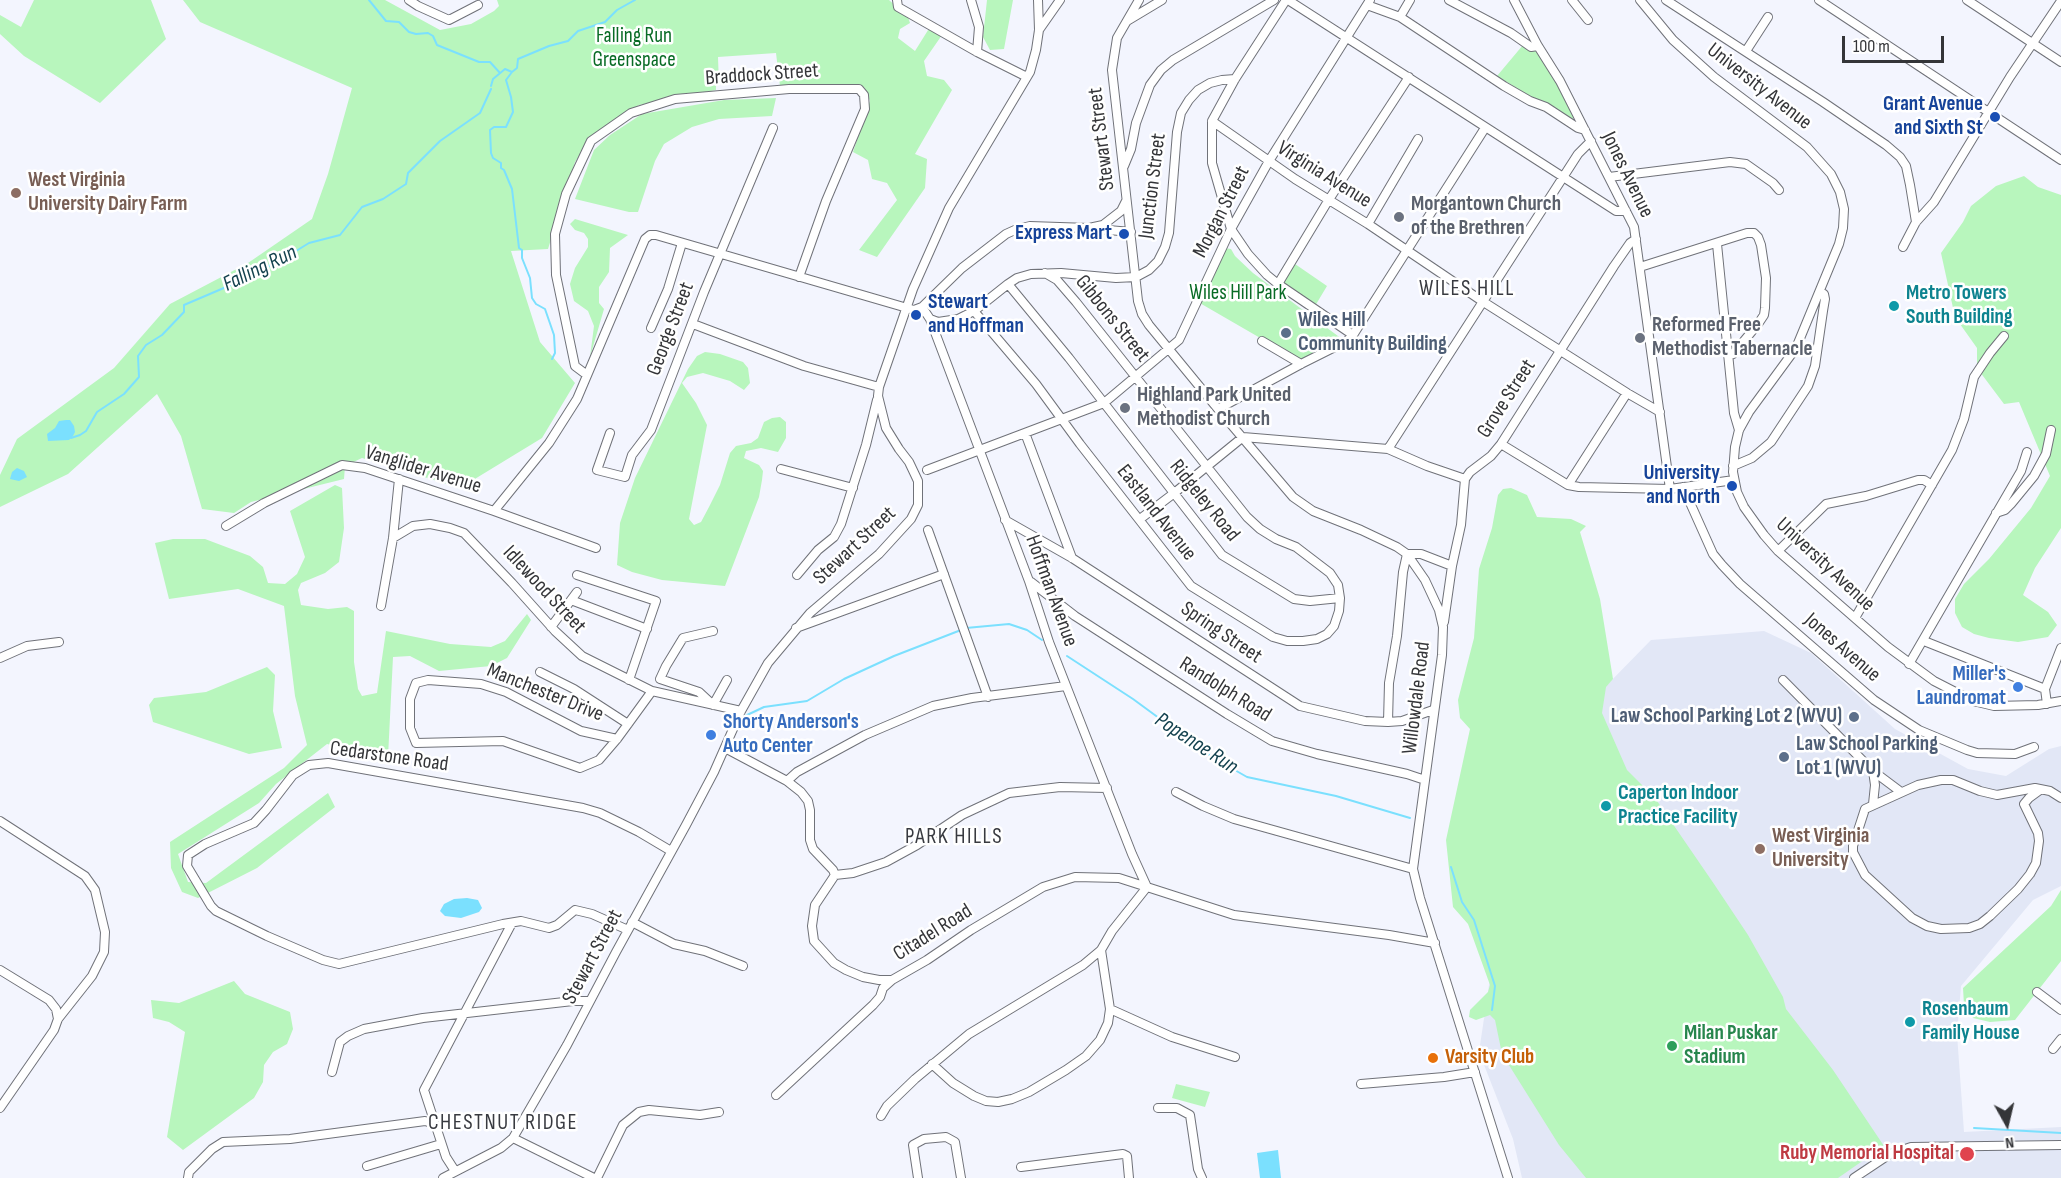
<!DOCTYPE html>
<html>
<head>
<meta charset="utf-8">
<style>
	body { margin:0 }
	#map { position:relative; width:2061px; height:1178px; overflow:hidden; background:#f3f5fe; font-family:"Sofia Sans Condensed",sans-serif }
	canvas { display:block }
	.north { position:absolute; left:1977px; top:1094px; width:60px; height:60px; -webkit-text-stroke:4px #fff; paint-order:stroke; rotate:172deg; font-size:16px; font-weight:700; line-height:24px; text-align:center; color:#343538 }
	.north::after { content:''; display:block; margin:auto; width:21px; height:27px; background:#343538; clip-path:polygon(50% 0,100% 100%,50% 72%,0 100%) }
	.scale { position:absolute; left:1842px; top:36px; width:102px; height:27px; box-sizing:border-box; border:3px solid #343538; border-top:0; padding-left:8px; font-size:18px; line-height:21px; white-space:nowrap; color:#343538; -webkit-text-stroke:4px #fff; paint-order:stroke }
</style>
</head>
<body>
<div id="map">
<canvas width="2061" height="1178"></canvas>
<div class="north">N</div>
<div class="scale">100 m</div>
</div>
<script>
const context = document.querySelector('canvas').getContext('2d');
context.lineJoin = 'round';
function paint(path, color) {
  context.fillStyle = color;
  context.fill(path, 'evenodd');
}
function shape(rows) {
  const path = new Path2D();
  for (const r of rows) {
    path.moveTo(r[0], r[1]);
    for (let i = 2; i < r.length; i += 2) path.lineTo(r[i], r[i + 1]);
  }
  return path;
}
function trace(path, color, width, dash) {
  context.strokeStyle = color;
  context.lineWidth = width;
  context.lineCap = dash ? 'butt' : 'round';
  context.setLineDash(dash || []);
  context.stroke(path);
}
function label(font, color, halo, rows, align = 'center') {
  context.font = font + ' "Sofia Sans Condensed",sans-serif';
  context.lineWidth = 5;
  context.setLineDash([]);
  context.textBaseline = 'middle';
  context.strokeStyle = halo;
  context.fillStyle = color;
  for (const [text, x, y, turn = 0] of rows) {
    context.save();
    context.translate(x, y);
    context.rotate((+turn || 0) * Math.PI / 180);
    context.textAlign = isNaN(turn) ? turn : align;
    if (halo) context.strokeText(text, 0, 0);
    context.fillText(text, 0, 0);
    context.restore();
  }
}
const built = shape([
	[1764,631,1811,653,1895,729,1968,769,2006,776,2049,749,2061,746,2061,886,2033,900,1961,986,1957,1034,1964,1132,2061,1127,2061,1178,1522,1178,1513,1139,1479,1052,1496,938,1606,686,1651,640]
]);
const green = shape([
	[34,0,151,0,166,39,100,103,24,56,0,34,0,15,21,27],
	[183,0,385,0,440,30,471,24,494,11,499,6,497,0,889,0,908,17,910,23,900,29,898,38,915,51,930,27,942,35,924,61,927,76,944,80,952,90,915,154,927,159,925,188,877,257,859,250,897,200,887,183,872,179,868,160,853,152,870,101,864,87,780,86,776,53,718,57,719,85,716,85,716,90,639,105,592,135,575,162,548,249,511,251,540,342,575,383,542,438,460,488,362,458,345,466,344,479,251,502,234,513,202,509,181,436,157,394,68,474,0,507,0,475,17,439,114,368,170,304,248,263,312,219,328,174,352,88,200,22],
	[987,0,1013,0,1004,49,990,50,983,37],
	[1523,45,1537,48,1574,115,1572,122,1497,76],
	[776,98,772,116,719,119,692,127,664,144,655,161,638,212,629,212,575,199,594,150,610,135,642,114,724,100],
	[2024,176,2038,187,2061,195,2061,528,2035,568,2023,595,2048,612,2057,625,2048,637,2018,642,1989,638,1974,634,1962,627,1955,613,1955,599,1964,584,1989,559,2031,508,2050,476,2019,402,2004,404,1977,368,1977,348,1955,317,1941,253,1963,222,1971,206,1996,186],
	[575,219,628,235,610,248,609,272,599,287,599,303,604,309,590,357,594,326,588,311,574,301,570,284,575,268,588,247,588,239,584,233,575,230,570,224],
	[1224,248,1231,249,1235,256,1253,273,1342,339,1300,361,1198,302],
	[1295,264,1327,286,1315,306,1282,284],
	[705,352,720,354,743,362,748,368,750,383,744,390,730,381,703,373,687,377,682,383,696,403,707,425,689,519,694,525,701,522,709,507,720,485,730,453,736,446,751,443,758,438,764,422,772,418,780,417,786,422,786,438,778,452,761,448,746,451,744,458,759,465,763,471,762,480,759,497,725,586,662,580,632,572,617,565,620,523,635,478,688,369,697,356],
	[335,485,342,488,344,528,339,562,325,573,301,583,298,590,301,605,328,609,347,607,354,611,354,662,358,689,362,696,377,693,386,631,450,644,491,647,505,641,527,614,531,620,507,658,491,666,439,671,410,656,393,657,388,757,327,744,276,784,259,803,178,854,188,882,206,883,328,793,335,807,257,868,198,898,182,892,171,868,170,842,284,768,307,745,295,696,284,606,238,589,169,599,155,543,173,539,205,539,250,556,263,567,268,583,285,584,297,574,305,557,290,511],
	[1511,488,1527,495,1537,517,1571,519,1586,526,1580,532,1600,599,1613,679,1606,687,1602,713,1627,770,1655,798,1714,884,1748,935,1783,997,1786,1009,1833,1070,1884,1146,1838,1178,1586,1178,1559,1145,1502,1054,1495,1020,1490,1015,1476,1020,1469,1017,1470,1010,1488,992,1490,985,1468,924,1453,907,1446,840,1470,729,1460,718,1458,700,1474,638,1479,569,1492,528,1498,495,1503,489],
	[267,667,275,675,273,711,282,748,249,754,153,722,149,705,154,698,206,692],
	[2061,890,2061,961,2015,1020,1990,1022,1973,1018,1964,1005,1963,988,2051,906],
	[234,981,245,994,290,1012,293,1029,287,1044,273,1052,264,1065,263,1082,254,1098,183,1150,167,1137,185,1032,169,1022,153,1018,151,1000,179,1003],
	[1176,1084,1210,1092,1205,1107,1172,1098]
]);
const water = shape([
	[66,420,70,420,74,426,75,432,73,436,69,440,48,441,47,434,55,428,59,421],
	[17,468,24,471,27,477,19,481,10,479,12,472],
	[467,898,478,900,482,908,479,912,461,918,445,916,440,911,444,904,454,899],
	[1278,1150,1281,1178,1260,1178,1257,1153]
]);
const stream = shape([
	[369,0,386,21,399,22,409,32,416,34,428,33,433,36,437,45,479,62,490,62,500,73],
	[512,72,506,80,511,97,513,112,506,127,494,127,490,130,491,153,493,158,501,163,501,168,504,170,512,189,519,248,522,250,522,258,530,278,532,298,536,304,545,309,554,335,555,353,552,359],
	[491,86,493,79,505,69,512,72,517,68,518,59,549,46,568,41,578,31,605,22,617,10,635,0],
	[71,438,80,435,86,431,97,412,124,394,139,377,138,356,146,345,162,335,184,312,184,305,259,273,269,266,275,257,282,256,285,252,296,251,309,243,340,235,362,207,383,199,406,184,408,173,440,141,480,113,491,89],
	[966,628,1009,624,1027,630,1042,640],
	[1067,656,1133,699,1212,757,1247,777,1336,796,1410,818],
	[745,716,764,707,807,701,844,679,894,656,961,630],
	[1451,867,1462,902,1474,920,1495,986,1492,1010],
	[1974,1128,2061,1133]
]);
const minor = shape([
	[409,0,418,6,449,20,478,5],
	[897,0,898,7,977,52,1027,77],
	[971,0,979,27,977,52],
	[1139,0,1117,38,1112,70,1138,301,1142,314,1149,325,1218,409,1293,497,1313,511,1361,530,1397,547,1407,554,1425,580,1439,610,1443,627,1442,655,1413,869,1420,898,1508,1178],
	[1286,0,1235,79,1212,121,1212,163,1231,229,1248,254,1267,275,1278,284,1353,335],
	[1288,0,1616,211,1626,211],
	[1449,0,1511,33,1531,47,1538,46],
	[1514,0,1538,46,1560,81,1634,227,1670,489],
	[1572,0,1588,20],
	[1640,0,1673,40,1714,77,1807,147,1831,174,1840,192,1844,209,1843,228,1839,244,1796,348,1749,412,1739,430,1735,447,1733,472,1737,492,1744,507,1764,535,1778,551,1888,647,1934,681,1973,701,1994,706,2038,705,2061,701],
	[1666,0,1823,102,1886,145,1900,157,1906,166,1910,185,1916,222],
	[1819,0,2061,160],
	[1967,0,2061,62],
	[1367,5,1400,17,1504,86,1530,101,1546,107,1578,128,1585,130],
	[1400,17,1410,0],
	[1127,21,1162,0],
	[1039,30,1060,0],
	[1746,51,1768,17],
	[1212,121,1295,179,1368,224,1482,301,1627,393,1660,412],
	[1124,166,1131,149,1136,123,1150,85,1161,70,1173,60,1274,0],
	[1609,177,1730,162,1746,164,1773,183,1779,190],
	[1368,224,1418,139],
	[1097,229,1131,232],
	[1717,244,1734,413,1739,430],
	[1903,247,1916,222,1934,202,2010,77,2061,1],
	[1640,267,1747,233,1754,233,1758,237,1761,245,1766,278,1765,308,1764,315,1758,324,1733,354,1729,356],
	[1008,284,1069,358,1222,555,1294,599,1310,601,1340,598],
	[1278,284,1328,201,1409,77],
	[922,307,930,319,1029,581,1049,642,1132,854,1147,887],
	[974,311,1036,384,1080,444,1191,586,1273,637,1287,641,1303,641,1317,639,1327,634,1334,626,1339,611,1340,598,1338,585,1330,573,1296,547,1276,539,1260,529,1247,517,1076,302,1057,280,1045,273],
	[930,319,938,322,958,319,974,311,1008,284,1017,278,1031,274,1061,273,1116,278,1136,277,1149,270,1158,261,1165,247,1169,233,1177,132,1181,113,1189,100,1198,90,1210,83,1222,80,1235,79],
	[693,324,804,366,879,387],
	[651,328,668,289,682,243],
	[1262,341,1301,364],
	[587,375,575,366,556,275,555,234,566,194,591,141,631,113,675,99,789,89,859,89,864,95,865,109,826,201,799,277],
	[1218,409,1301,364,1347,341,1353,335,1485,128],
	[610,433,597,470,625,477,632,455,651,430,704,292,773,128],
	[1025,433,1072,558],
	[1501,444,1568,485,1579,487,1670,489,1734,480],
	[1388,449,1578,154,1591,141],
	[1733,466,1752,458,1771,442,1808,386,1815,366,1823,311,1825,299,1824,294,1820,292],
	[781,469,853,488],
	[927,470,1104,403,1179,340,1231,229,1269,161,1370,0],
	[1568,485,1627,393],
	[1683,487,1713,554,1722,565,1740,584,1874,700,1919,730,1967,750,1977,753,2015,754,2034,747],
	[494,511,596,548],
	[1996,513,2005,510,2011,504,2034,476,2046,454,2051,430],
	[1140,519,1173,494,1243,437,1388,449,1427,466,1465,479],
	[1005,520,1072,558,1300,706,1365,721,1388,722,1402,721,1433,710],
	[226,526,264,503,342,465,365,468,494,511,549,443,577,399,645,239,650,235,656,235,914,310,922,307,962,268,1006,234,1017,229,1030,226,1089,228,1103,225,1121,211,1126,201],
	[928,530,988,697],
	[393,538,413,526,430,524,450,528,464,533,512,583,555,631,582,656,652,691,741,711],
	[1778,551,1826,504,1866,496,1918,480,1924,480,1932,485],
	[577,575,656,601,629,680],
	[797,575,818,550,834,537,841,524,866,445,877,400],
	[1031,582,1075,616,1227,714,1272,741,1317,754,1407,774,1425,780],
	[571,600,647,629],
	[381,606,393,538,399,479],
	[1855,618,1952,450,1964,419,1974,377,1990,353,2004,336],
	[1444,622,1452,566,1461,525,1465,479,1470,472,1491,456,1501,444,1614,266,1630,243,1636,239],
	[551,627,577,592],
	[796,628,944,574],
	[713,631,683,638,666,666,660,679,699,692,713,705,727,680],
	[1924,641,2045,689],
	[0,658,27,646,59,642],
	[1909,664,2021,471,2027,452],
	[540,672,574,689,628,724],
	[1783,680,1873,771,1901,792],
	[2047,704,2045,689,2061,648],
	[1388,722,1389,683,1397,636,1403,572,1407,554,1421,554,1452,566],
	[617,739,581,731,506,692,481,684,428,680,416,683,410,699,410,728,416,743,503,741,580,768,599,760,617,739,628,724,652,691],
	[725,748,787,781,801,792,808,801,810,810,810,840,813,849,833,870,835,875],
	[787,781,797,772,865,735,933,706,972,698,1066,686],
	[2040,790,2029,798,2024,804,2038,833,2039,841,2036,863,2030,874,2018,889,1990,916,1980,924,1969,928,1941,929,1927,926,1912,918,1865,875,1853,852,1853,846,1865,809,1918,785,1941,780,1953,780,1980,791,1997,795,2035,788,2050,791,2061,798],
	[1176,792,1203,806,1234,819,1413,869],
	[1873,804,1875,785,1873,771],
	[0,821,85,876,95,890,105,932,104,952,92,976,58,1019,54,1030,0,1108],
	[835,875,853,873,886,862,917,845,962,815,1009,793,1060,787,1107,788],
	[835,875,815,905,812,926,814,941,834,963,846,970,863,977,879,980,891,980],
	[632,922,674,944,705,951,743,966],
	[628,930,592,914,575,910,557,925,549,928,521,921,503,924,339,964,323,960,267,936,216,911,211,906,187,866,188,855,205,844,254,823,266,810,293,775,309,765,328,763,583,808,600,813,639,832,671,851],
	[0,970,49,1000,56,1009,58,1019],
	[2037,992,2061,1010],
	[1110,1009,1172,1037,1235,1057],
	[2053,1049,2061,1039],
	[932,1064,953,1083,974,1096,986,1101,998,1102,1012,1099,1029,1092,1066,1070,1086,1056,1100,1040,1108,1023,1110,1009,1101,950],
	[332,1072,340,1042,348,1036,364,1029,423,1018,573,1001,590,1001],
	[1361,1084,1444,1077,1475,1072],
	[776,1095,873,1005,880,997,883,988,892,980,927,960,971,930,1043,887,1075,877,1119,878,1234,915,1389,935,1435,943],
	[1158,1108,1177,1108,1190,1115,1198,1169,1202,1178],
	[881,1116,887,1106,915,1079,969,1034,1083,965,1101,950,1112,931,1147,887],
	[513,1138,594,1178],
	[367,1166,441,1144],
	[1021,1167,1123,1154,1127,1156,1129,1178],
	[455,1171,446,1157,424,1090,512,923],
	[188,1178,189,1172,212,1149,223,1142,290,1139,425,1121,435,1124],
	[443,1178,501,1148,513,1138,567,1045,616,952,686,825,714,772,741,711,768,663,810,613,879,554,911,519,918,505,918,481,909,462,899,449,886,428,878,396,879,387,913,289,949,208,1030,72,1036,50,1039,30,1038,0],
	[597,1178,623,1125,639,1112,649,1110,700,1115,719,1112],
	[918,1178,913,1145,924,1139,946,1137,955,1142,961,1178],
	[1854,1178,1890,1154,1911,1147,2061,1145]
]);
const markers = [
	[1995,117,6,"#1a4fb4"],
	[16,193,6,"#8d6e63"],
	[1399,217,6,"#6b7280"],
	[1124,234,6,"#1a4fb4"],
	[1894,306,6,"#0f9aa8"],
	[916,315,6,"#1a4fb4"],
	[1286,333,6,"#5c6f8a"],
	[1640,338,6,"#6b7280"],
	[1125,408,6,"#6b7280"],
	[1732,486,6,"#1a4fb4"],
	[2018,687,6,"#3f7fe0"],
	[1854,717,6,"#5c6f8a"],
	[711,735,6,"#3f7fe0"],
	[1784,757,6,"#5c6f8a"],
	[1606,806,6,"#0f9aa8"],
	[1760,849,6,"#8d6e63"],
	[1910,1022,6,"#0f9aa8"],
	[1672,1046,6,"#2e9e5b"],
	[1433,1058,6,"#e8710a"],
	[1967,1154,8,"#e0444e"]
];
const parkNames = [
	["Falling Run",634,37],
	["Greenspace",634,61],
	["Wiles Hill Park",1238,294]
];
const streetNames = [
	["Braddock Street",762,75,-4],
	["University Avenue",1759,87,38],
	["Stewart Street",1102,139,-97],
	["Virginia Avenue",1324,175,32],
	["Jones Avenue",1627,175,64],
	["Junction Street",1153,186,-83],
	["Morgan Street",1222,212,-63],
	["Gibbons Street",1112,319,51],
	["George Street",671,329,-69],
	["Grove Street",1507,399,-57],
	["Vanglider Avenue",423,470,17],
	["Ridgeley Road",1204,501,51],
	["Eastland Avenue",1156,513,52],
	["Stewart Street",855,546,-43],
	["University Avenue",1825,565,43],
	["Idlewood Street",544,590,47],
	["Hoffman Avenue",1051,591,70],
	["Spring Street",1221,633,34],
	["Jones Avenue",1842,648,41],
	["Randolph Road",1225,690,32],
	["Manchester Drive",545,693,22],
	["Willowdale Road",1417,698,-83],
	["Cedarstone Road",389,757,8],
	["Citadel Road",933,933,-32],
	["Stewart Street",593,957,-62]
];
const transitNames = [
	["Grant Avenue",1983,105],
	["and Sixth St",1983,129],
	["Express Mart",1112,234],
	["Stewart",928,303,"left"],
	["and Hoffman",928,327,"left"],
	["University",1720,474],
	["and North",1720,498]
];
const educationNames = [
	["West Virginia",28,181],
	["University Dairy Farm",28,205],
	["West Virginia",1772,837],
	["University",1772,861]
];
const worshipNames = [
	["Morgantown Church",1411,205],
	["of the Brethren",1411,229],
	["Reformed Free",1652,326],
	["Methodist Tabernacle",1652,350],
	["Highland Park United",1137,396],
	["Methodist Church",1137,420]
];
const cultureNames = [
	["Metro Towers",1906,294],
	["South Building",1906,318],
	["Caperton Indoor",1618,794],
	["Practice Facility",1618,818],
	["Rosenbaum",1922,1010],
	["Family House",1922,1034]
];
const serviceNames = [
	["Wiles Hill",1298,321],
	["Community Building",1298,345],
	["Law School Parking Lot 2 (WVU)",1842,717,"right"],
	["Law School Parking",1796,745],
	["Lot 1 (WVU)",1796,769]
];
const shopNames = [
	["Miller's",2006,675],
	["Laundromat",2006,699],
	["Shorty Anderson's",723,723,"left"],
	["Auto Center",723,747,"left"]
];
const leisureNames = [
	["Milan Puskar",1684,1034],
	["Stadium",1684,1058]
];
const foodNames = [
	["Varsity Club",1445,1058]
];
const healthNames = [
	["Ruby Memorial Hospital",1954,1154]
];
const waterNames = [
	["Falling Run",260,269,-26],
	["Popenoe Run",1196,744,33]
];
const neighbourhoodNames = [
	["WILES HILL",1467,289],
	["PARK HILLS",954,837],
	["CHESTNUT RIDGE",503,1123]
];
paint(built, '#e2e7f6');
paint(green, '#b8f6bd');
paint(water, '#7be0fe');
trace(stream, '#7be0fe', 2);
trace(minor, '#707279', 10);
trace(minor, '#fff', 8);
for (const [x, y, r, color] of markers) {
  const dot = new Path2D();
  dot.arc(x, y, r, 0, 2 * Math.PI);
  context.fillStyle = color;
  context.fill(dot);
  trace(dot, '#fff', 2);
}
label('21px', '#086b25', '#fff', parkNames);
label('21px', '#343538', '#fff', streetNames);
label('bold 21px', '#164399', '#fff', transitNames, 'right');
label('bold 21px', '#785e54', '#fff', educationNames, 'left');
label('bold 21px', '#5b616d', '#fff', worshipNames, 'left');
label('bold 21px', '#0d838f', '#fff', cultureNames, 'left');
label('bold 21px', '#4e5e75', '#fff', serviceNames, 'left');
label('bold 21px', '#366cbe', '#fff', shopNames, 'right');
label('bold 21px', '#27864d', '#fff', leisureNames, 'left');
label('bold 21px', '#c56008', '#fff', foodNames, 'left');
label('bold 21px', '#be3a42', '#fff', healthNames, 'right');
label('italic 22px', '#14424f', '#fff', waterNames);
context.letterSpacing = '1.5px';
label('22px', '#383a40', '#fff', neighbourhoodNames);
context.letterSpacing = '0px';
</script>
</body>
</html>
